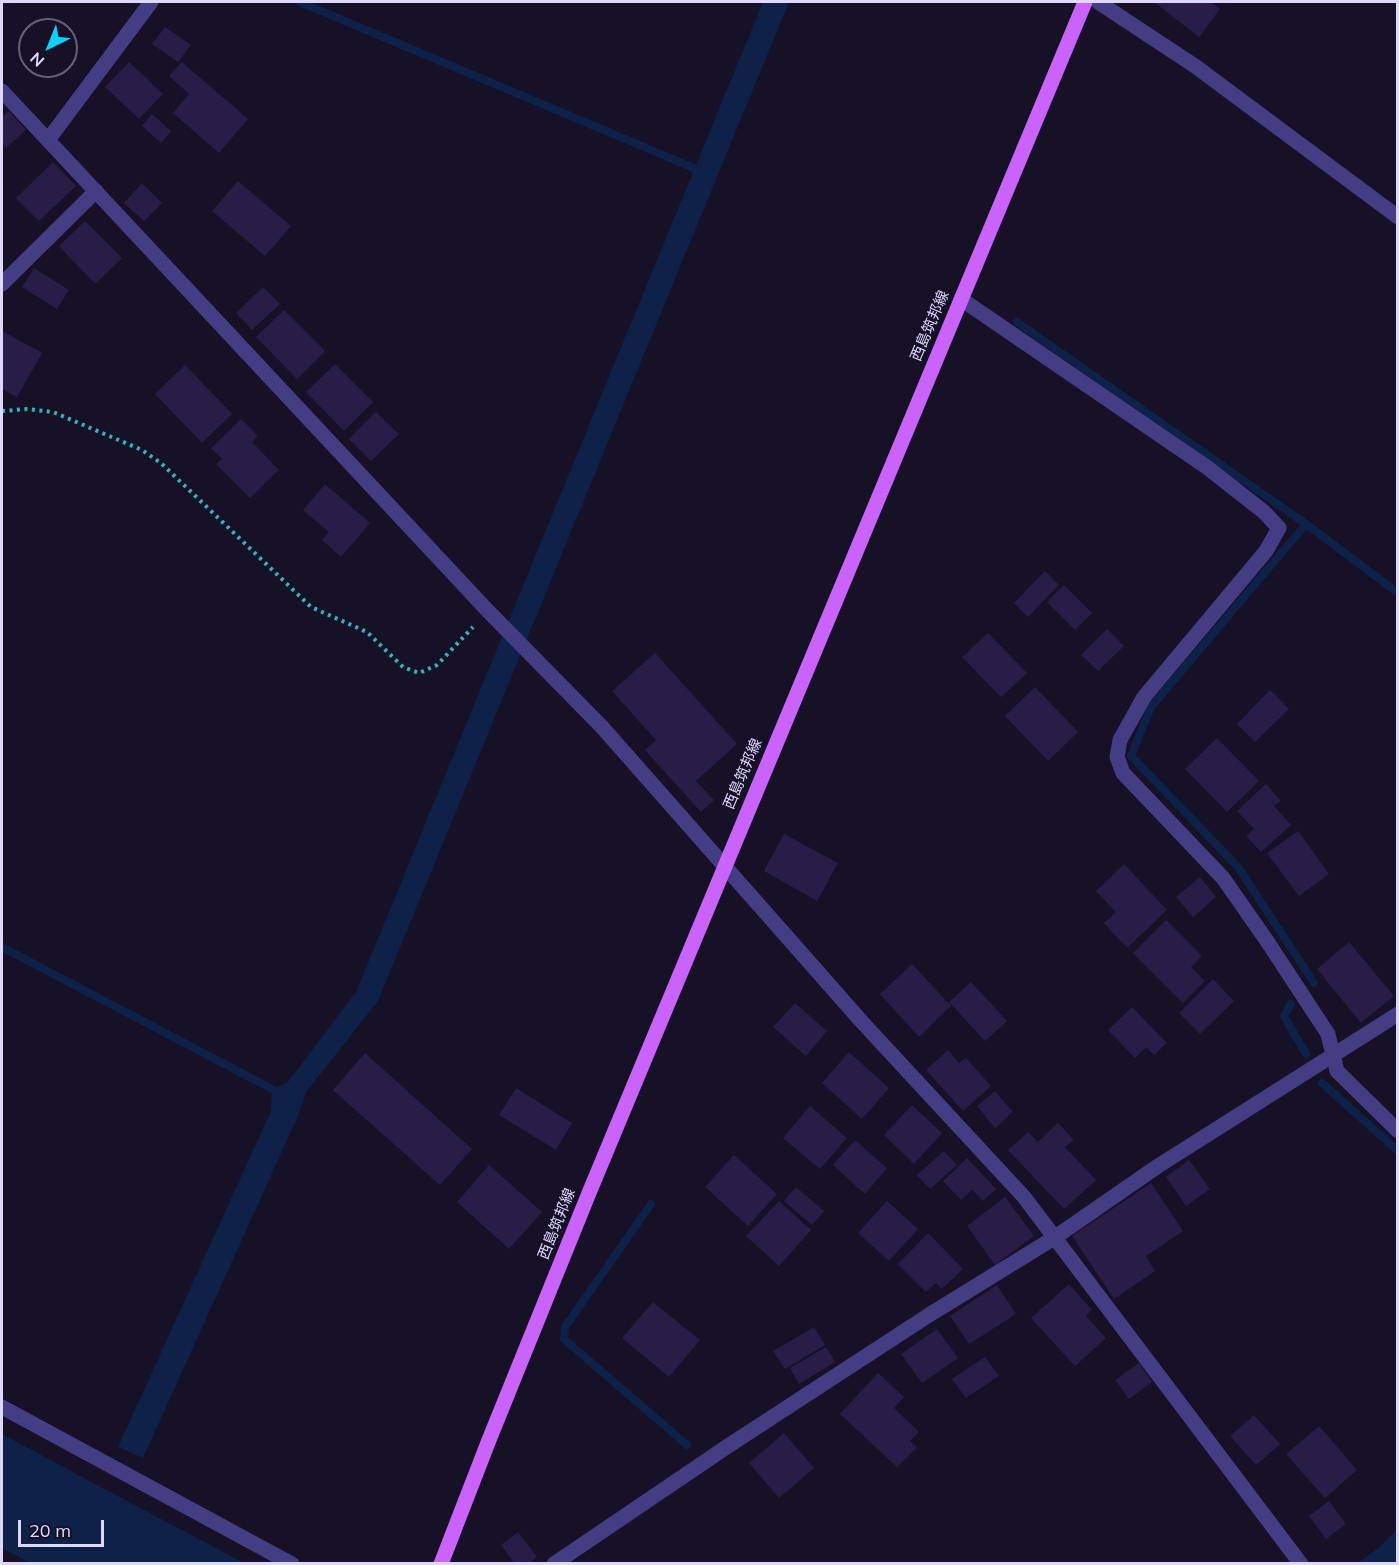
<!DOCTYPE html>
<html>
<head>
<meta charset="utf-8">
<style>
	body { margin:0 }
	#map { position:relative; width:1399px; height:1565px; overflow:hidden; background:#161127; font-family:Mulish,sans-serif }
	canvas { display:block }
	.frame { position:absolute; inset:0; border:3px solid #ded8fe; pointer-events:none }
	.north { position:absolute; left:18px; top:18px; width:60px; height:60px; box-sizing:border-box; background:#161127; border:2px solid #66617d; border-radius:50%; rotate:223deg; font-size:16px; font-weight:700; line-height:24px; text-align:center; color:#ded8fe }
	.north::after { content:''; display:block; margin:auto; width:21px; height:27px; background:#0bd2f6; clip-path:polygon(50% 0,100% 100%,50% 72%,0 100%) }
	.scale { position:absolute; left:18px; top:1520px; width:86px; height:27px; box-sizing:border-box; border:3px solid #ded8fe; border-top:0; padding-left:8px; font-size:18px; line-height:21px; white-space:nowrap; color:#ded8fe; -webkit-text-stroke:4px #161127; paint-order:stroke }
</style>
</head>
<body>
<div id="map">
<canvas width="1399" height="1565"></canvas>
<div class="frame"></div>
<div class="north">N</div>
<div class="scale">20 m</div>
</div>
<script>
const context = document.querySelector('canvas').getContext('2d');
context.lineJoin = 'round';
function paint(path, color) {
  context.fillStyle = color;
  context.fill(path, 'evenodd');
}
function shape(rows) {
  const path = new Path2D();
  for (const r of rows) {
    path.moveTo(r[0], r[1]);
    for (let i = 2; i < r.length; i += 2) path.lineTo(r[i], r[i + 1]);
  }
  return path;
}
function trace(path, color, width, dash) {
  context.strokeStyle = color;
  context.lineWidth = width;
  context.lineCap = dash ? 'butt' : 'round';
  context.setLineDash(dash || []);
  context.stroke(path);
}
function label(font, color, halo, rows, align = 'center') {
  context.font = font + ' Mulish,"Noto Sans JP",sans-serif';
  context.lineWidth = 6;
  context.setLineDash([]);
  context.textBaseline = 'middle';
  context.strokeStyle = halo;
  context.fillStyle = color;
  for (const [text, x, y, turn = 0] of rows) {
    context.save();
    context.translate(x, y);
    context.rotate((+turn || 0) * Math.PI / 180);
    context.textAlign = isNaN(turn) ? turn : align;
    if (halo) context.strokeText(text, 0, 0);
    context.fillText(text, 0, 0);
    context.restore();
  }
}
const water = shape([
	[763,2,789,2,378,1001,307,1091,297,1118,143,1458,118,1447,271,1111,272,1089,288,1082,356,992],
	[2,1434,112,1493,244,1563,30,1563,2,1548],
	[1397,1529,1397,1563,1358,1563,1381,1546]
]);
const stream = shape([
	[300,2,694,168],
	[1017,322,1306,524,1398,593],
	[1306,524,1151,707,1131,756,1238,867,1314,983],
	[2,947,272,1089],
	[1291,1004,1284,1016,1306,1054],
	[1322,1083,1398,1151],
	[651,1204,565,1327,564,1339,687,1445]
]);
const building = shape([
	[1154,2,1211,2,1220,9,1199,37],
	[165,27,191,45,178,62,152,44],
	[129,62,163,94,139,119,105,87],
	[182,62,248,119,219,153,173,113,189,94,169,76],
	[9,111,26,130,6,148,2,142,2,117],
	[152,114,171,131,161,143,142,126],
	[53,162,76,186,39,221,16,198],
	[238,181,291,226,265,256,212,211],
	[142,183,162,203,144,221,124,203],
	[85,221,122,258,95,284,59,246],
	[34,268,69,290,57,309,22,287],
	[263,287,280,304,252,330,236,313],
	[284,310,325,351,297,379,256,337],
	[2,331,42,353,17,397,2,389],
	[335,364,373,402,344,431,306,392],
	[185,365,232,414,202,443,155,394],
	[376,412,399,434,371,461,349,439],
	[241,419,258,436,252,442,279,470,250,498,216,464,222,459,211,448],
	[325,484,370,523,341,557,322,540,329,532,303,510],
	[1045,571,1059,585,1028,617,1014,603],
	[1064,585,1092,613,1075,630,1047,602],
	[1107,629,1124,646,1098,671,1081,655],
	[988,633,1027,673,1001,697,962,657],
	[655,653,737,744,696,781,714,800,701,812,645,750,656,740,612,691],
	[1035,687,1078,732,1048,761,1005,716],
	[1270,690,1289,709,1255,742,1237,724],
	[1217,738,1259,781,1227,812,1185,769],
	[1266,784,1281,801,1274,806,1291,825,1261,852,1246,836,1254,829,1237,811],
	[1298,831,1329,874,1299,896,1267,853],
	[784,834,838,863,817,901,764,871],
	[1124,864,1167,910,1127,948,1104,923,1116,912,1096,891],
	[1200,877,1216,897,1193,917,1176,897],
	[1166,920,1202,956,1191,967,1205,981,1183,1003,1133,953],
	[1349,942,1394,996,1361,1023,1317,969],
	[912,964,951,1006,919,1037,880,994],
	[1213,979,1234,1001,1200,1034,1179,1013],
	[971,982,1007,1021,985,1041,949,1002],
	[795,1003,827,1031,806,1056,773,1027],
	[1132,1007,1167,1043,1154,1055,1146,1047,1135,1058,1108,1030],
	[948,1050,959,1063,966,1058,991,1086,963,1111,926,1070],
	[849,1052,889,1088,862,1119,822,1083],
	[365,1053,472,1149,440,1185,333,1090],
	[516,1088,572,1123,556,1150,499,1115],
	[995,1091,1013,1112,995,1128,977,1106],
	[912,1105,942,1133,914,1164,884,1135],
	[810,1106,847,1138,820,1169,783,1138],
	[1058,1123,1074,1140,1065,1147,1096,1180,1064,1209,1008,1150,1028,1132,1038,1142],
	[855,1140,887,1168,865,1194,833,1165],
	[944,1151,957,1165,930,1189,917,1175],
	[734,1155,777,1194,748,1226,705,1187],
	[967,1158,996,1189,983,1201,972,1190,961,1200,943,1181],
	[1189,1160,1210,1189,1186,1206,1166,1177],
	[489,1165,542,1212,509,1249,457,1202],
	[1151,1183,1183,1231,1146,1256,1155,1271,1114,1299,1072,1236],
	[796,1187,824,1211,812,1225,784,1201],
	[1005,1197,1034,1236,995,1265,967,1226],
	[779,1201,811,1230,779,1266,746,1236],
	[887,1201,918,1229,889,1261,858,1233],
	[928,1233,963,1269,942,1289,936,1283,926,1292,898,1264],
	[1069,1284,1092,1310,1086,1316,1106,1338,1075,1366,1031,1318],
	[997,1285,1016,1314,969,1344,950,1316],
	[653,1302,700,1340,669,1377,622,1338],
	[814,1327,825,1345,785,1369,773,1351],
	[937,1329,958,1358,922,1383,901,1354],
	[826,1347,835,1362,799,1384,790,1368],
	[985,1357,999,1376,966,1398,952,1379],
	[1139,1363,1152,1382,1129,1399,1115,1380],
	[878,1373,904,1397,894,1408,919,1432,910,1441,917,1447,897,1467,840,1414],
	[1254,1415,1280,1444,1256,1465,1230,1436],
	[1319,1426,1357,1470,1325,1498,1286,1454],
	[784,1433,814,1468,779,1498,749,1463],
	[1329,1501,1346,1524,1326,1539,1309,1516],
	[518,1532,537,1557,528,1564,515,1564,501,1545]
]);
const path = shape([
	[2,411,27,409,53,412,142,450,161,463,311,607,367,632,403,667,419,673,437,665,473,627]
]);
const minor = shape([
	[1098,2,1195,66,1398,217],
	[2,91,488,611,602,727,862,1022,1024,1197,1301,1564],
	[48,140,151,2],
	[2,284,96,191],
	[961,299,1208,468,1264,512,1279,528,1266,551,1144,697,1120,740,1117,757,1123,773,1223,878,1267,941,1328,1034,1337,1071,1398,1131],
	[2,1407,292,1564],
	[554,1564,728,1446,929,1315,1054,1238,1158,1166,1398,1014]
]);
const major = shape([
	[441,1564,489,1440,589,1193,1085,2]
]);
const streetNames = [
	["西島筑邦線",930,326,-67],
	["西島筑邦線",743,774,-67],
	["西島筑邦線",557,1224,-68]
];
paint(water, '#0e2148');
trace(stream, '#0e2148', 8);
paint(building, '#281d47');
trace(path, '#34b5b4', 4, [3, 4.5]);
trace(minor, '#443d84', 15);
trace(major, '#c963f9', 15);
label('15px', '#ded8fe', '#161127', streetNames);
</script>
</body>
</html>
